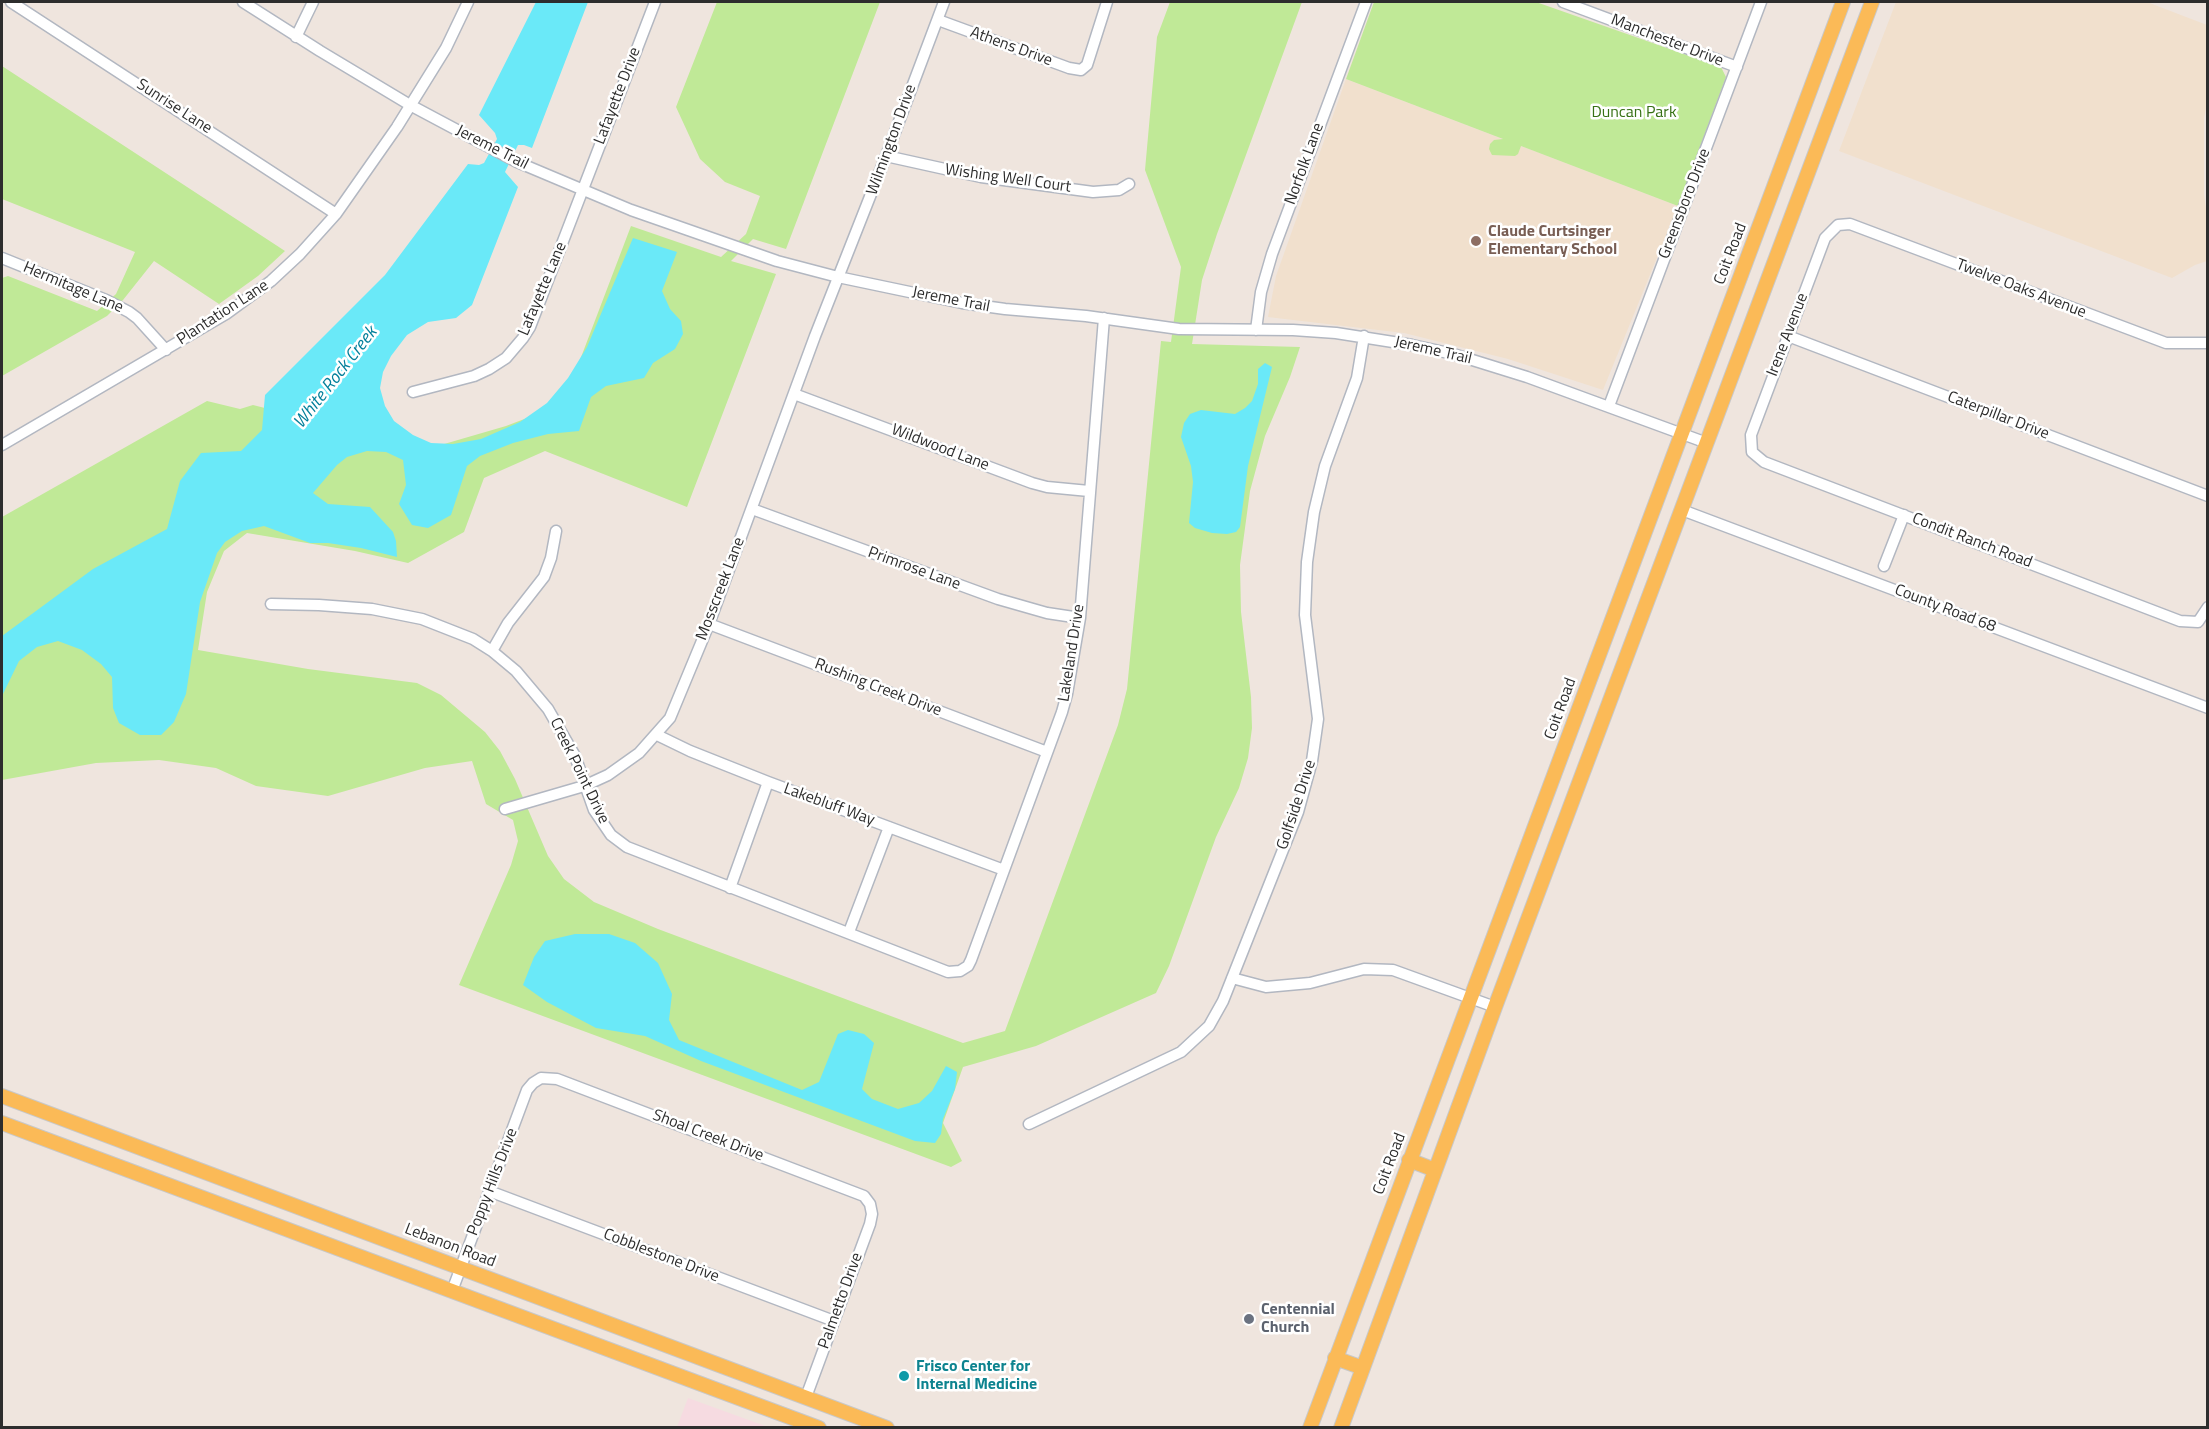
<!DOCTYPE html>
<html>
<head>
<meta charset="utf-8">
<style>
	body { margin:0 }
	#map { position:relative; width:2209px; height:1429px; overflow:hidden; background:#efe5de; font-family:"Titillium Web",sans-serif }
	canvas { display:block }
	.frame { position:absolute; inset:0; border:3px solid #2d2d2d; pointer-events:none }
</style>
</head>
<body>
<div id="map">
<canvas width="2209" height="1429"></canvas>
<div class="frame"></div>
</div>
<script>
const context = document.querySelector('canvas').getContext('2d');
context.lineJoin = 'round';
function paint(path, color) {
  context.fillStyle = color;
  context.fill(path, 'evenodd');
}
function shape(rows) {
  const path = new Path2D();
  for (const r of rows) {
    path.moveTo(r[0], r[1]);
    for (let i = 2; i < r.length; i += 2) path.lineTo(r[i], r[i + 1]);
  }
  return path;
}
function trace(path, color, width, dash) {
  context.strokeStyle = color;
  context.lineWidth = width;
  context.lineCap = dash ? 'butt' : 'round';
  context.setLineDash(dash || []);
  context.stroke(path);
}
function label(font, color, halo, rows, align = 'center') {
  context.font = font + ' "Titillium Web",sans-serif';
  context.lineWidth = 5;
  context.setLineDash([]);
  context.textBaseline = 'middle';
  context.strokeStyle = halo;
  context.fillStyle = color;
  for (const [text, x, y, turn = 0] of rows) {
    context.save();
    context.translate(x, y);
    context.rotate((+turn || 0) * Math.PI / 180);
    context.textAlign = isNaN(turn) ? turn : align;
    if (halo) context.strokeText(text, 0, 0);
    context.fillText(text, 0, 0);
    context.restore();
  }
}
const education = shape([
	[1896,2,2147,2,2207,25,2208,98,2204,118,2204,195,2207,215,2207,261,2195,265,2172,278,1839,151],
	[1346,79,1678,206,1603,390,1508,359,1404,333,1268,317,1276,276]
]);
const medical = shape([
	[688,1398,768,1427,677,1427]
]);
const green = shape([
	[717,2,880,2,786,249,753,239,731,261,776,274,687,507,545,451,484,478,464,532,408,563,355,551,247,533,224,551,207,592,198,650,308,669,417,683,441,695,485,732,500,751,515,779,548,856,564,879,594,902,658,929,963,1043,1005,1031,1118,725,1127,689,1161,341,1171,342,1181,267,1145,170,1157,37,1170,2,1302,2,1217,234,1202,280,1192,344,1300,347,1290,377,1265,436,1250,491,1240,565,1241,612,1251,697,1252,728,1248,758,1239,788,1216,837,1169,966,1156,993,1036,1046,963,1067,943,1123,962,1161,951,1167,459,985,511,865,518,841,513,820,486,804,472,761,425,768,328,796,256,786,216,768,159,760,96,763,2,780,2,517,207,401,240,409,253,405,427,449,506,426,553,408,575,373,631,226,721,257,746,234,760,196,725,182,700,159,676,107],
	[1374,2,1536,2,1721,67,1726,77,1678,206,1521,146,1518,154,1515,156,1492,155,1489,149,1490,144,1494,140,1503,139,1346,79],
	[2,66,285,251,258,276,219,304,154,261,123,300,107,316,2,376,2,278,8,276,97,311,116,294,135,252,2,199]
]);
const water = shape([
	[536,2,588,2,532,148,524,145,518,145,505,172,518,187,472,305,456,318,428,322,407,335,391,356,383,372,380,388,385,406,394,421,413,435,431,443,453,444,481,439,520,422,547,403,568,378,587,347,633,238,677,252,662,291,670,309,681,321,683,334,675,349,653,363,644,378,606,386,591,397,579,431,548,434,513,443,480,456,467,466,451,515,428,528,412,525,399,504,406,485,403,460,386,452,367,451,347,457,337,465,313,493,328,504,370,507,393,532,396,541,397,557,361,548,328,543,310,543,264,526,242,531,225,542,217,553,200,602,186,694,174,722,161,735,140,735,119,723,113,708,112,677,101,664,82,650,58,641,37,647,19,661,2,696,2,636,93,569,167,529,180,481,201,453,241,451,262,430,265,395,385,275,468,164,479,165,484,163,497,139,495,133,479,115],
	[1265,363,1272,367,1248,466,1240,527,1236,532,1227,534,1212,533,1195,528,1189,523,1193,482,1191,466,1181,437,1184,423,1190,414,1201,410,1235,414,1245,408,1252,401,1258,384,1258,369],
	[575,934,609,934,635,943,658,963,672,994,669,1020,679,1040,802,1090,819,1082,838,1034,848,1030,864,1034,874,1043,862,1089,872,1099,898,1109,919,1103,932,1091,946,1066,957,1072,955,1089,943,1119,941,1134,935,1143,915,1141,701,1061,645,1036,596,1028,547,1002,523,985,534,957,545,941]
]);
const minor = shape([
	[11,2,336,214],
	[243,2,320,51,410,105,517,162,631,210,777,261,838,277,962,303,1005,309,1086,316,1179,329,1293,330,1336,333,1412,345,1453,354,1527,377,1707,443],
	[1563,2,1737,67],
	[938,20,1069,68,1081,70,1087,65,1107,2],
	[296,37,313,2],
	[886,156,981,177,1093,192,1119,190,1129,184],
	[2,258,106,300,129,312,137,318,166,350],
	[1256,330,1261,292,1272,254,1366,2],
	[1788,336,2208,496],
	[2208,343,2166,343,1850,224,1838,225,1825,238,1751,435,1752,452,1764,462,2180,621,2198,622,2208,607],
	[413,392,474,376,489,369,506,358,523,338,530,327,655,2],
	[794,394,1032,483,1047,487,1089,491],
	[1609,406,1761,2],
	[2,445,226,314,271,281,300,254,336,214,397,127,446,48,468,2],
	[752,509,998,599,1047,613,1080,618],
	[1682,510,2208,708],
	[1884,566,1904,515],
	[271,604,319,605,372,609,422,619,473,639,492,651,516,671,548,709,575,756,594,810,611,835,627,847,948,972,960,971,968,966,971,960,1062,712,1067,694,1080,618,1104,318],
	[709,624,1047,752],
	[492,651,508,623,544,577,551,558,556,531],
	[657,735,690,751,768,782,1004,870],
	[505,809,584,786,608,775,639,753,670,718,709,624,815,336,886,156,944,2],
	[730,888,768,782],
	[849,932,889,827],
	[1232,978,1266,987,1310,983,1364,969,1393,970,1495,1007],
	[1029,1124,1181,1052,1209,1026,1223,1001,1298,812,1312,761,1318,719,1305,615,1307,562,1314,512,1325,466,1357,378,1364,336],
	[489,1191,834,1321],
	[452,1291,527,1090,533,1083,541,1078,557,1079,864,1196,870,1204,872,1214,870,1224,806,1397]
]);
const major = shape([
	[2,1096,887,1428],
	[2,1123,819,1428],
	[1409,1160,1435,1170],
	[1335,1358,1363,1368],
	[1310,1428,1843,2],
	[1341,1428,1495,1007,1872,2]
]);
const markers = [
	[1476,241,6,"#8d6e63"],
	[1249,1319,6,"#6b7280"],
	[904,1376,6,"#0f9aa8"]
];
const streetNames = [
	["Manchester Drive",1667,41,21],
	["Athens Drive",1011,47,20],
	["Lafayette Drive",618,96,-69],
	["Sunrise Lane",174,107,33],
	["Wilmington Drive",892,140,-70],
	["Jereme Trail",492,148,27],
	["Norfolk Lane",1305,164,-70],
	["Wishing Well Court",1008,179,8],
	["Greensboro Drive",1685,204,-69],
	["Coit Road",1731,254,-69],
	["Hermitage Lane",73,288,23],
	["Lafayette Lane",543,289,-67],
	["Twelve Oaks Avenue",2021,289,21],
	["Jereme Trail",951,300,11],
	["Plantation Lane",223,313,-33],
	["Irene Avenue",1788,335,-69],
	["Jereme Trail",1433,351,13],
	["Caterpillar Drive",1998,416,21],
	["Wildwood Lane",940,448,21],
	["Condit Ranch Road",1972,541,21],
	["Primrose Lane",914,569,20],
	["Mosscreek Lane",721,589,-69],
	["County Road 68",1945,609,21],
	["Lakeland Drive",1072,653,-81],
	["Rushing Creek Drive",878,688,21],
	["Coit Road",1561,709,-70],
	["Creek Point Drive",579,771,64],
	["Lakebluff Way",829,805,20],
	["Golfside Drive",1297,805,-72],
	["Shoal Creek Drive",708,1136,21],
	["Coit Road",1390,1164,-69],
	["Poppy Hills Drive",493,1182,-69],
	["Lebanon Road",450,1246,21],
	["Cobblestone Drive",661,1256,21],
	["Palmetto Drive",841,1301,-70]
];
const parkNames = [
	["Duncan Park",1634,113]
];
const educationNames = [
	["Claude Curtsinger",1488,232],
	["Elementary School",1488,250]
];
const worshipNames = [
	["Centennial",1261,1310],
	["Church",1261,1328]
];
const cultureNames = [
	["Frisco Center for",916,1367],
	["Internal Medicine",916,1385]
];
const waterNames = [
	["White Rock Creek",336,378,-52]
];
paint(education, '#f1e0cd');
paint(medical, '#f6dbe1');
paint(green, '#c0e997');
paint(water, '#6ae9f8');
trace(minor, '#b2b7c1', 13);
trace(major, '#c8c8c8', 16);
trace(minor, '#fff', 10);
trace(major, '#fbba57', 14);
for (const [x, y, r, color] of markers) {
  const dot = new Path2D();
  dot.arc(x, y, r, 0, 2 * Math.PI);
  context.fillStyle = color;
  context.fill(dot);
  trace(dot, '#fff', 2);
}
label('16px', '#2d2d2d', '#fff', streetNames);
label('16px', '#377115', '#fff', parkNames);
label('bold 16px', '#785e54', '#fff', educationNames, 'left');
label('bold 16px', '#5b616d', '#fff', worshipNames, 'left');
label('bold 16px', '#0d838f', '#fff', cultureNames, 'left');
label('italic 18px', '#04809b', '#fff', waterNames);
</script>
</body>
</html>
